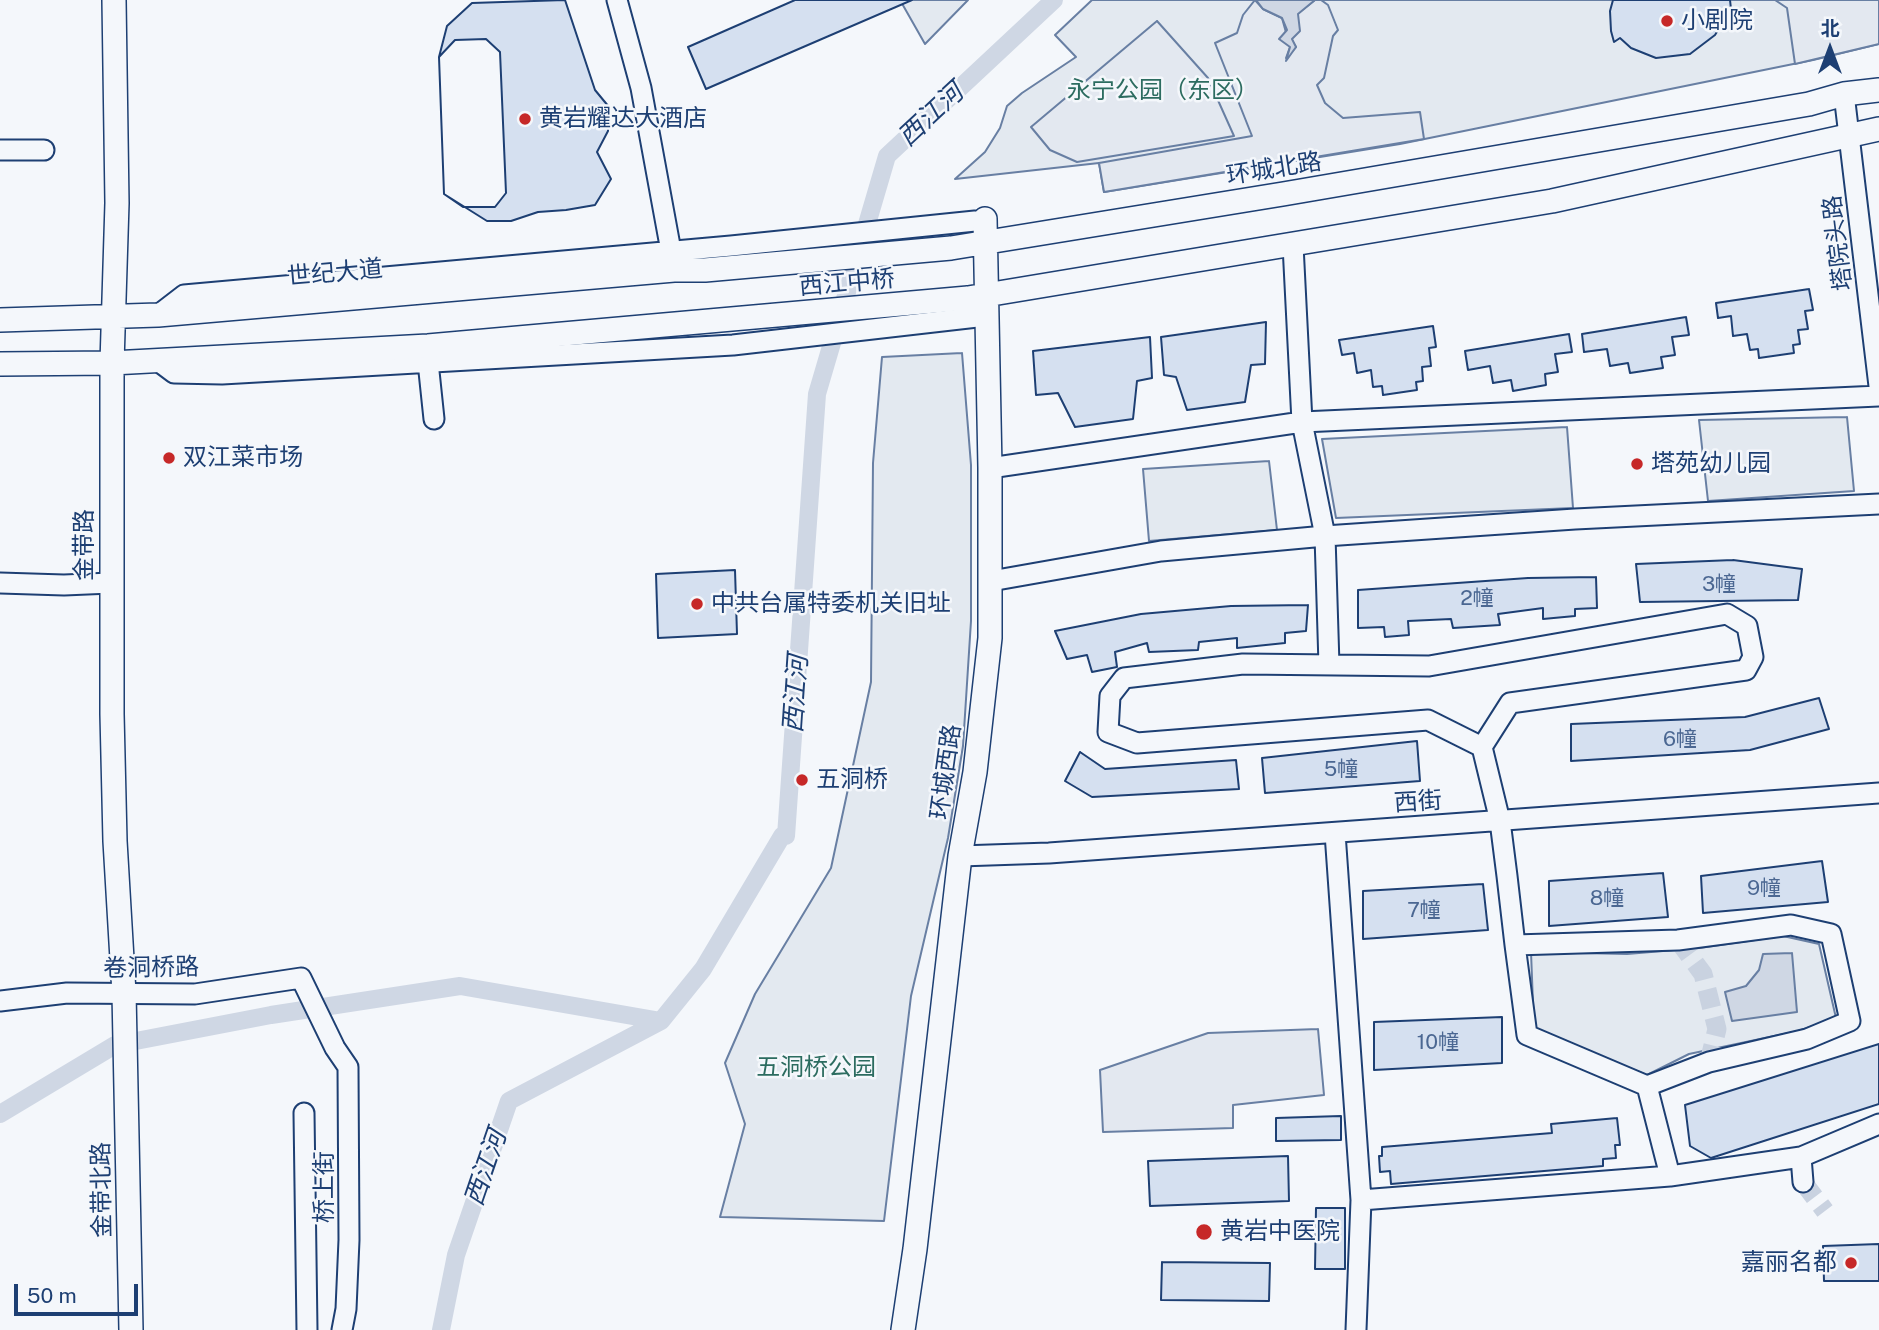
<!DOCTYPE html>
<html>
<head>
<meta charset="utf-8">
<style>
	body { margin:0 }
	#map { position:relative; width:1879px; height:1330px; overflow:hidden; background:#f4f7fb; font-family:"Public Sans","Noto Sans SC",sans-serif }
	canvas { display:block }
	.north { position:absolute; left:1795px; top:14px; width:70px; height:70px; -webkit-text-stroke:5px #f4f7fb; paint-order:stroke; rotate:0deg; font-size:19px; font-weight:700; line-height:28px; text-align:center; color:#1d3f73 }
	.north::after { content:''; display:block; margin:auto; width:24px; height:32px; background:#1d3f73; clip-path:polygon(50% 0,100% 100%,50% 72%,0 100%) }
	.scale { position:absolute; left:14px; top:1284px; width:124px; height:32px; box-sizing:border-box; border:4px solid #1d3f73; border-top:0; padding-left:9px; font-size:21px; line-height:24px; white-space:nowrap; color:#1d3f73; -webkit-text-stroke:5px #f4f7fb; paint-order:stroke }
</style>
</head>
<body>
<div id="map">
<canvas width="1879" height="1330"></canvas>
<div class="north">北</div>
<div class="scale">50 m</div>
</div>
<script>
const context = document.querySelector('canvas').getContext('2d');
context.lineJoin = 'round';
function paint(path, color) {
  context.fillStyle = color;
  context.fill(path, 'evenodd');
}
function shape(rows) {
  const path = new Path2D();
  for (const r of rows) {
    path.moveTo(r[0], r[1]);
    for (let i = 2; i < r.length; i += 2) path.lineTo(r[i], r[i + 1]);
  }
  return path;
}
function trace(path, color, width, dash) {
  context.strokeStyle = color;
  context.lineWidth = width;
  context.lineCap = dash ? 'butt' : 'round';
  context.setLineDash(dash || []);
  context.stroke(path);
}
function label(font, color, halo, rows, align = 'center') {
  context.font = font + ' "Public Sans","Noto Sans SC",sans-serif';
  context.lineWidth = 5;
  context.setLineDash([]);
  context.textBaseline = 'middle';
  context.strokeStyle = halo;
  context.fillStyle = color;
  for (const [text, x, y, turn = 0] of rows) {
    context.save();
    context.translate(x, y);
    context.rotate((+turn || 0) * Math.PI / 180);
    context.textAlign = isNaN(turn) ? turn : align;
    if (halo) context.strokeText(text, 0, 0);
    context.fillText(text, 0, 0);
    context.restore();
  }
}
const green = shape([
	[900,0,968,0,925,44,900,0],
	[1092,0,1879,0,1879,44,1813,60,1400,144,1104,192,1099,163,955,179,985,152,1000,128,1007,106,1022,93,1076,57,1055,35,1092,0],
	[962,353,971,465,971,621,963,746,948,838,911,996,884,1221,720,1217,745,1124,725,1063,755,994,831,868,871,682,873,463,882,357,962,353],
	[1847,417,1854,491,1708,501,1699,420,1847,417],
	[1567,427,1573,508,1336,518,1322,439,1567,427],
	[1269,461,1277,530,1149,541,1143,469,1269,461],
	[1783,936,1819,944,1836,1018,1798,1031,1689,1054,1647,1075,1534,1030,1531,952,1627,954,1699,948,1783,936]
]);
const parking = shape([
	[1255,0,1263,9,1282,18,1290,47,1286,58,1296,47,1291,39,1297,14,1315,0,1321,0,1328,5,1338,30,1333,36,1324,78,1317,85,1325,103,1343,118,1420,112,1424,139,1104,192,1099,163,1252,136,1215,43,1237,33,1243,15,1255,0],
	[1775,0,1879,0,1879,44,1795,64,1787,8,1775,0],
	[1157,21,1208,78,1234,136,1077,162,1050,150,1031,127,1157,21],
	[1318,1029,1324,1095,1233,1105,1233,1128,1103,1132,1100,1070,1208,1033,1318,1029]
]);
const water = shape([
	[1256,0,1315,0,1298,14,1300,31,1292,39,1296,47,1286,61,1290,47,1279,39,1287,30,1282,18,1263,9,1256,0],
	[1792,953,1797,1012,1732,1021,1725,992,1746,986,1759,970,1763,954,1792,953]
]);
const canal = shape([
	[0,1114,115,1045,271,1015,460,986,661,1021],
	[441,1330,456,1255,509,1101,661,1021,703,969,782,836,786,836,817,394,887,156,1054,0]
]);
const building = shape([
	[565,0,595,90,609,107,608,131,597,152,611,179,595,205,566,210,538,212,511,221,487,221,444,194,439,57,447,26,472,3,565,0],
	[795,0,912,0,706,89,688,47,795,0],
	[1613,0,1730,0,1731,9,1715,35,1690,54,1656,58,1631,48,1620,38,1614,42,1611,31,1610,11,1613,0],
	[486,39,500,52,506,193,495,207,463,207,444,194,439,57,455,40,486,39],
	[1809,289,1813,310,1805,311,1808,329,1798,330,1800,344,1793,345,1794,353,1759,358,1758,349,1750,350,1747,334,1733,336,1731,316,1718,318,1716,303,1809,289],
	[1686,317,1689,335,1672,337,1675,355,1661,357,1663,368,1630,373,1628,363,1610,366,1607,349,1584,352,1582,334,1686,317],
	[1266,322,1265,364,1251,365,1245,402,1187,410,1176,377,1164,375,1161,337,1266,322],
	[1433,326,1436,347,1429,348,1431,366,1422,367,1423,381,1416,382,1417,390,1383,395,1382,386,1373,387,1371,370,1357,373,1354,353,1342,355,1339,340,1433,326],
	[1569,334,1572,352,1555,354,1558,372,1545,374,1546,385,1513,391,1511,380,1493,383,1490,366,1468,370,1465,351,1569,334],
	[1150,337,1152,378,1137,381,1133,419,1075,427,1058,393,1036,395,1033,351,1150,337],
	[1733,560,1802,569,1798,600,1640,602,1636,564,1733,560],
	[735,570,737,634,658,638,656,574,735,570],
	[1596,577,1597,608,1575,609,1575,616,1543,619,1543,608,1498,614,1500,625,1453,628,1451,619,1408,621,1409,635,1385,637,1384,627,1358,628,1358,590,1528,578,1596,577],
	[1308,605,1306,631,1285,633,1285,643,1237,648,1237,638,1199,642,1198,650,1149,652,1147,643,1115,652,1117,667,1092,672,1087,655,1067,659,1055,631,1141,614,1231,606,1308,605],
	[1819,698,1829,729,1750,750,1571,761,1571,724,1745,717,1819,698],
	[1417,741,1420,781,1265,793,1262,758,1417,741],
	[1080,752,1105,769,1236,760,1239,789,1092,797,1065,781,1080,752],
	[1822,861,1828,902,1703,913,1701,876,1822,861],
	[1663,873,1668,917,1549,926,1549,881,1663,873],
	[1483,884,1488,930,1363,939,1363,891,1483,884],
	[1502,1017,1502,1063,1374,1070,1374,1022,1502,1017],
	[1879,1044,1879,1104,1711,1158,1690,1146,1685,1105,1879,1044],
	[1341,1116,1341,1140,1276,1141,1276,1118,1341,1116],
	[1617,1118,1620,1145,1615,1145,1616,1158,1603,1159,1603,1166,1391,1184,1390,1171,1380,1172,1379,1156,1382,1156,1382,1147,1552,1133,1551,1124,1617,1118],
	[1288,1156,1289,1201,1150,1206,1148,1161,1288,1156],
	[1316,1208,1345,1208,1345,1269,1315,1269,1316,1208],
	[1879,1244,1879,1281,1824,1281,1823,1246,1879,1244],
	[1162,1262,1270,1263,1269,1301,1161,1300,1162,1262]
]);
const minorTunnel = shape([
	[1678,940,1703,974,1717,1029,1709,1062],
	[1803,1182,1825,1211]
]);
const minor = shape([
	[617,0,641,88,673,262],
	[1844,94,1879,386],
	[0,150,44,150],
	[1293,245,1302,422,1325,536,1329,665],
	[158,315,184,295,731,246,975,221],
	[158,361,174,373,222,374,733,345,986,316],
	[428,362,434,419],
	[990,468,1302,422,1879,396],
	[991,581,1161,551,1325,536,1575,519,1879,504],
	[0,583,64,585,111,583],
	[1482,747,1428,720,1137,743,1108,732,1110,696,1124,678,1243,664,1429,666,1727,614,1747,626,1753,657,1746,670,1510,703,1482,747,1500,821,1507,876,1515,945,1527,1035,1647,1086,1709,1062,1807,1039,1850,1021,1831,934,1791,925,1678,940,1515,945],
	[1335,833,1361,1200,1356,1330],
	[960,856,1049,853,1879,793],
	[0,1001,67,993,195,994,301,978,335,1048,348,1067,349,1240,346,1309,342,1330],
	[1647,1086,1670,1176],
	[304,1113,307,1330],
	[1801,1157,1803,1182],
	[1361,1200,1670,1176,1801,1157,1879,1124]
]);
const major = shape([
	[114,0,117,203,112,363,112,714,115,841,124,993,131,1330],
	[0,320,158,315,674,270,705,270,951,248,1283,194,1809,104,1844,94,1879,90],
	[0,364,112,363,428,346,968,298,1552,201,1879,129],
	[903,1330,915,1249,960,856,975,772,990,638,990,468,985,219]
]);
const markers = [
	[1667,21,7,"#c62828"],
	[525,119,7,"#c62828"],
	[169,458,7,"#c62828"],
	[1637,464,7,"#c62828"],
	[697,604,7,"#c62828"],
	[802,780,7,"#c62828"],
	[1204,1232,9,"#c62828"],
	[1851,1263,7,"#c62828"]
];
const numberNames = [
	["3幢",1719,585],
	["2幢",1477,599],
	["6幢",1680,740],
	["5幢",1341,770],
	["9幢",1764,889],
	["8幢",1607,899],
	["7幢",1424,911],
	["10幢",1438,1043]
];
const poiNames = [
	["小剧院",1681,21],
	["黄岩耀达大酒店",539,119],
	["双江菜市场",183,458],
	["塔苑幼儿园",1651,464],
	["中共台属特委机关旧址",711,604],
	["五洞桥",816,780],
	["黄岩中医院",1220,1232],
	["嘉丽名都",1837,1263,"right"]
];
const parkNames = [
	["永宁公园（东区）",1163,91],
	["五洞桥公园",816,1068]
];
const streetNames = [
	["环城北路",1274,169,-9],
	["塔院头路",1838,243,-97],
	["世纪大道",335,273,-5],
	["西江中桥",847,283,-5],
	["金带路",85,545,-90],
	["环城西路",946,772,-82],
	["西街",1418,802,-4],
	["卷洞桥路",151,968,-1],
	["桥上街",325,1187,-90],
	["金带北路",102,1190,-91]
];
const waterNames = [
	["西江河",931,115,-43],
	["西江河",796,694,-86],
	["西江河",486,1168,-71]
];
paint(green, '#e3e9f0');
trace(green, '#687fa3', 2);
paint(parking, '#e3e8f0');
trace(parking, '#687fa3', 2);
paint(water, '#cfd7e4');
trace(water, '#687fa3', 2);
trace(canal, '#cfd7e4', 18);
paint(building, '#d5e0f0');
trace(building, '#1d3f73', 2);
trace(minorTunnel, '#c9d2e0', 19, [19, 10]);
trace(minor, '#1d3f73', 23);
trace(major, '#1d3f73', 26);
trace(minor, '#f4f7fb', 19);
trace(major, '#f4f7fb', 23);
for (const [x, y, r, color] of markers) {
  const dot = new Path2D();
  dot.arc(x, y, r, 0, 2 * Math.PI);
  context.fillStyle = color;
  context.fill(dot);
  trace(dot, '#f4f7fb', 2.5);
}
label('21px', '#4b6792', null, numberNames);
label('24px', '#1d3f73', '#f4f7fb', poiNames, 'left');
label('24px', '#2c6c60', '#f4f7fb', parkNames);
label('24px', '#1d3f73', '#f4f7fb', streetNames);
label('italic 26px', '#1d3f73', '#f4f7fb', waterNames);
</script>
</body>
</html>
